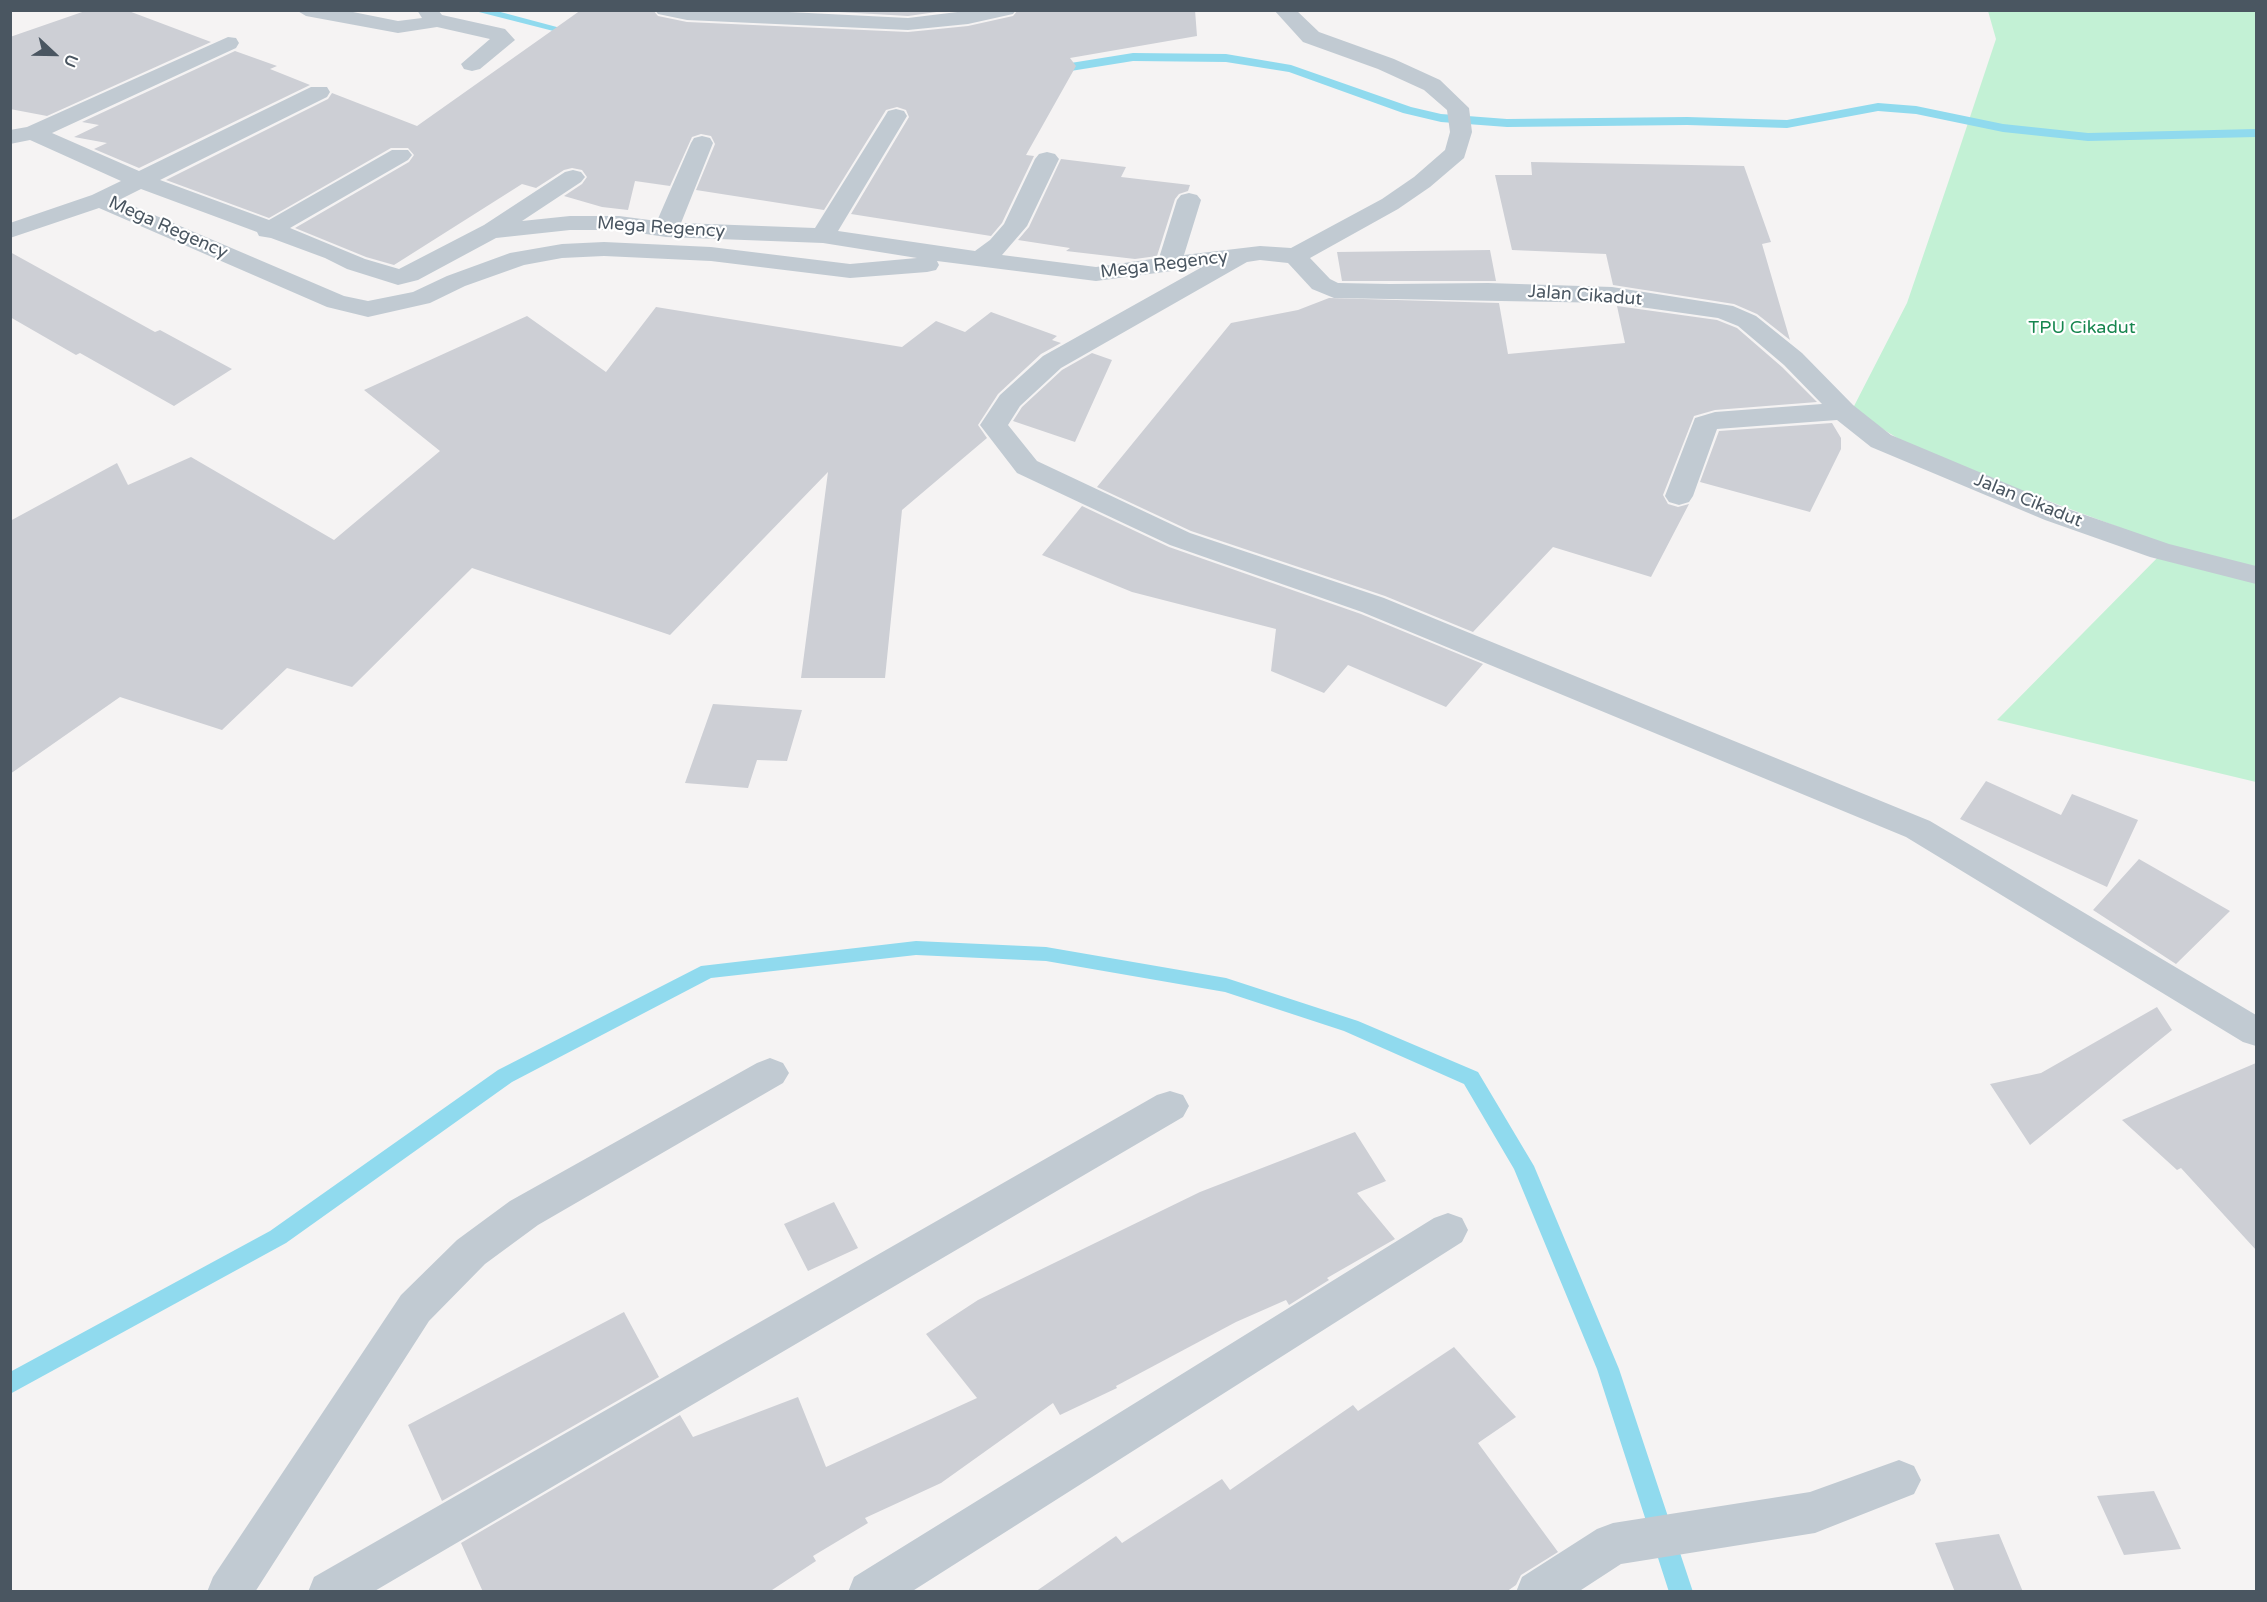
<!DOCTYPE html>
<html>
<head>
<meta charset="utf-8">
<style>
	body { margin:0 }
	#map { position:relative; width:2267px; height:1602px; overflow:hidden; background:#f5f3f3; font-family:"Varela Round",sans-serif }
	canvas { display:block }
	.frame { position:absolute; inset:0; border:12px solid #4a5661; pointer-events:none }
	.north { position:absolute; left:24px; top:24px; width:60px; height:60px; -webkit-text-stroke:4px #fff; paint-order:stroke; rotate:112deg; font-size:16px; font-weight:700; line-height:24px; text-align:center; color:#4a5661 }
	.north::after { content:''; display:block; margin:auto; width:21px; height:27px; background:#4a5661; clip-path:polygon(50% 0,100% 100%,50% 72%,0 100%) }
</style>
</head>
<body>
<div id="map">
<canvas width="2267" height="1602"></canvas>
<div class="frame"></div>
<div class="north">U</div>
</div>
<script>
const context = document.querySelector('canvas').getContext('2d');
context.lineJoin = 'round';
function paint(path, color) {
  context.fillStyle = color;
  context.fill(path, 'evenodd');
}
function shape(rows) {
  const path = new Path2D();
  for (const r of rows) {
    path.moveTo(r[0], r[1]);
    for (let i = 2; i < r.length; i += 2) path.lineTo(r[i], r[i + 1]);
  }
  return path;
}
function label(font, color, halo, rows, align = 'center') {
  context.font = font + ' "Varela Round",sans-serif';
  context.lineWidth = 4.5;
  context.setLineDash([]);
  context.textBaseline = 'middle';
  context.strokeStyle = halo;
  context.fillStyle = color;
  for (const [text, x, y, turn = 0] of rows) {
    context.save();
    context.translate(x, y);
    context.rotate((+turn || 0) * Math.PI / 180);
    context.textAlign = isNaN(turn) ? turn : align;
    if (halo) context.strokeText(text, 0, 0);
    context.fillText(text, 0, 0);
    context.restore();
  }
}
const green = shape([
	[1988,11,2256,11,2256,782,1997,720,2169,546,1923,454,1852,410,1907,303,1948,183,1996,39]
]);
const stream = shape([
	[471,10,493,10,583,34,577,37,471,10],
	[1133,53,1226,54,1291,65,1411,107,1441,114,1507,119,1687,117,1787,120,1878,103,1916,106,2003,124,2088,133,2256,129,2256,137,2088,141,2003,132,1916,114,1878,111,1787,128,1687,125,1507,127,1441,122,1403,113,1289,72,1226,62,1133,61,1052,74,1046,70,1052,66,1133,53],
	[916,941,1046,947,1226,978,1358,1021,1478,1072,1534,1166,1619,1369,1693,1592,1669,1592,1597,1369,1514,1169,1464,1084,1344,1031,1225,992,1046,961,916,955,711,978,512,1082,286,1243,10,1394,10,1372,270,1231,498,1070,701,966,916,941]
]);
const building = shape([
	[88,10,126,10,211,42,47,116,10,109,10,37],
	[581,10,653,10,658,16,687,22,908,32,968,26,1013,16,1018,10,1195,10,1197,36,1070,58,1076,66,1026,155,1034,156,1002,223,991,236,851,214,909,117,906,110,897,107,886,110,824,210,696,190,715,144,711,136,701,134,692,137,670,186,635,181,628,210,602,207,564,196,582,184,587,177,582,170,572,168,564,170,536,188,522,184,394,265,366,257,295,228,409,162,414,155,408,148,391,148,269,218,166,180,328,99,332,93,417,126],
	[804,10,951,10,908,16],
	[235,51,277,66,270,69,310,85,139,168,94,149,107,143,74,137,99,125,82,122],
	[1061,159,1126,167,1121,177,1190,185,1188,191,1179,194,1175,199,1157,256,1135,259,1066,251,1070,248,1018,240,1029,227],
	[1531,162,1744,166,1771,242,1762,244,1790,340,1757,314,1734,304,1613,285,1606,254,1512,250,1495,175,1532,175],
	[1490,250,1496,281,1342,281,1337,252],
	[10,252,155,332,160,330,232,369,174,406,80,353,76,355,10,317],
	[1329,298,1499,303,1508,354,1625,343,1617,306,1717,320,1737,328,1782,367,1817,402,1715,410,1694,416,1663,495,1668,504,1678,507,1689,504,1651,577,1553,547,1473,632,1385,596,1191,531,1097,487,1231,323,1298,310],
	[656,307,902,347,936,321,965,332,991,312,1057,336,1052,340,1061,343,1041,354,998,394,978,425,987,438,902,510,885,678,801,678,828,472,670,635,472,568,352,687,287,668,222,730,120,697,10,774,10,521,117,463,128,485,191,457,334,540,440,451,364,390,527,316,606,372],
	[1092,353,1112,360,1075,442,1013,421,1022,407,1062,370],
	[1832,423,1841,438,1841,449,1810,512,1700,482,1719,431],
	[1082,506,1169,547,1361,614,1483,664,1446,707,1348,665,1324,693,1271,671,1276,629,1132,592,1042,555],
	[713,704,802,710,787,761,757,760,748,788,685,783],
	[1986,781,2061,815,2072,794,2138,820,2107,887,1960,819],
	[2139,859,2230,911,2176,964,2093,910],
	[2157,1007,2172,1030,2030,1145,1990,1084,2041,1073],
	[2256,1063,2256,1250,2181,1168,2177,1170,2122,1120],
	[1355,1132,1386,1181,1357,1193,1395,1239,1327,1278,1329,1280,1289,1305,1286,1300,1236,1322,1116,1386,1117,1388,1060,1415,1053,1403,941,1483,865,1518,868,1523,813,1556,816,1561,769,1592,483,1592,461,1543,680,1415,693,1437,798,1397,826,1467,977,1398,926,1334,978,1300,1200,1192],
	[834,1202,858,1248,808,1271,784,1224],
	[624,1312,659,1377,442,1501,408,1425],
	[1454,1347,1516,1417,1478,1443,1558,1552,1521,1575,1516,1585,1506,1592,1035,1592,1116,1536,1122,1543,1222,1479,1230,1490,1353,1405,1358,1411],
	[2154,1491,2181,1549,2124,1555,2097,1496],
	[1999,1534,2023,1592,1955,1592,1935,1543]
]);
const street = shape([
	[296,10,343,10,398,21,422,18,417,10,438,10,442,15,505,29,515,40,480,69,472,71,464,69,461,64,490,39,437,27,398,33,306,16,296,10],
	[655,10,749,10,908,18,974,10,1016,10,1013,14,968,24,908,30,687,20,658,14,655,10],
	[1274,10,1296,10,1319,32,1394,59,1440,80,1469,108,1472,132,1464,158,1430,187,1398,209,1310,258,1330,279,1338,283,1390,284,1488,283,1612,287,1733,306,1756,316,1802,353,1853,405,1891,435,2065,508,2169,544,2256,566,2256,584,2150,557,2045,520,1871,447,1837,420,1717,429,1693,496,1689,502,1679,505,1669,502,1665,496,1695,418,1715,412,1822,404,1784,365,1738,326,1718,318,1612,303,1334,298,1312,289,1288,263,1260,260,1247,262,1061,368,1020,406,1008,425,1037,461,1190,533,1384,598,1930,821,2256,1015,2256,1046,2243,1042,1906,837,1362,612,1170,545,1017,473,980,425,1000,395,1043,356,1202,267,1096,281,937,261,939,265,936,270,927,272,850,278,711,261,604,256,562,258,524,265,465,286,430,303,368,317,327,307,99,208,10,238,10,223,92,195,121,181,30,140,10,144,10,130,27,127,228,37,236,38,239,43,236,48,52,133,139,171,311,87,327,87,330,92,327,97,160,180,269,220,392,150,408,150,412,155,408,160,290,228,365,259,399,269,484,225,565,172,573,170,581,172,585,177,581,182,522,221,570,216,619,216,657,221,691,143,694,138,702,136,710,138,713,143,681,223,815,228,885,116,888,111,896,109,904,111,907,116,838,231,975,251,990,240,1004,224,1035,159,1039,154,1047,152,1055,154,1059,159,1027,226,1002,255,1096,267,1159,258,1177,200,1181,195,1189,193,1197,195,1201,200,1184,255,1260,246,1291,248,1382,199,1414,177,1445,150,1450,132,1447,110,1424,90,1378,69,1303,42,1274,10],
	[141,189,257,232,259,236,271,238,325,258,347,269,398,285,418,280,496,238,570,230,619,230,666,237,823,243,917,258,850,264,711,247,604,242,562,244,510,253,447,276,413,292,368,301,344,296,119,200,141,189],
	[770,1058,783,1063,789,1073,783,1083,538,1225,485,1264,429,1321,255,1592,207,1592,213,1577,401,1295,457,1240,510,1201,757,1063,770,1058],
	[1170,1091,1183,1095,1189,1106,1183,1117,373,1592,308,1592,314,1577,1157,1095,1170,1091],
	[1448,1213,1462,1218,1468,1230,1462,1242,911,1592,848,1592,854,1577,1434,1218,1448,1213],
	[1899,1460,1914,1466,1921,1480,1914,1494,1815,1533,1621,1564,1578,1592,1516,1592,1522,1577,1597,1529,1613,1523,1810,1492,1899,1460]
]);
const farStreetnames = [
	["Mega Regency",168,228,24],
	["Mega Regency",661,228,4],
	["Mega Regency",1164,265,-7],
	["Jalan Cikadut",1585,296,4],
	["Jalan Cikadut",2028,501,22]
];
const farParknames = [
	["TPU Cikadut",2082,328]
];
paint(green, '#c3f1d5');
paint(stream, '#90daee');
paint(building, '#cdcfd5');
paint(street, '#c1cad2');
label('18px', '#4a5661', '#fff', farStreetnames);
label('18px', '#17864f', '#fff', farParknames);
</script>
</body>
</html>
